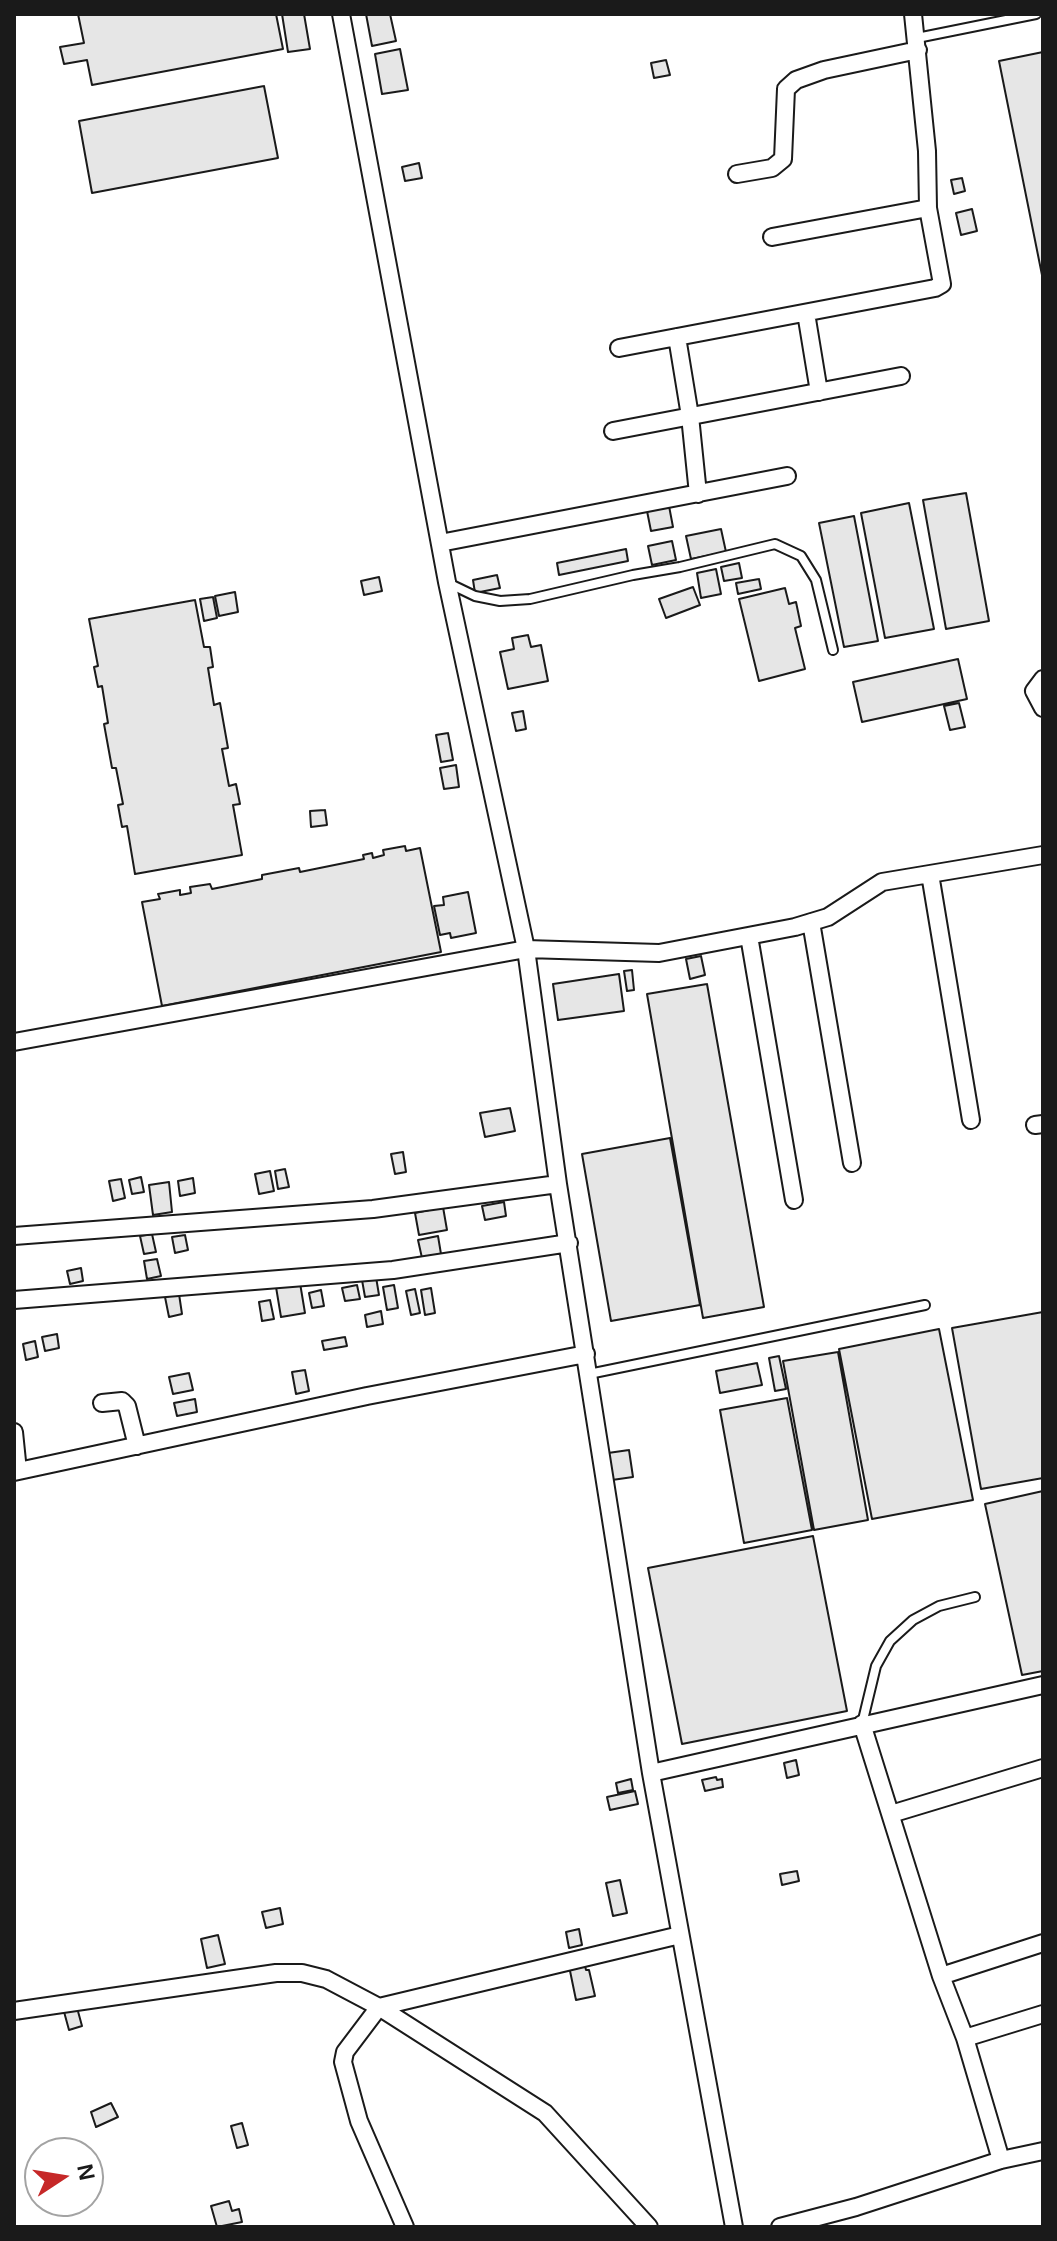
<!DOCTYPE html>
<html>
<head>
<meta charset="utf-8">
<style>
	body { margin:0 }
	#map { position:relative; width:1057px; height:2241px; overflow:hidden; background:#fff; font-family:Arial,sans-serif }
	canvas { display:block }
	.frame { position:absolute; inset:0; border:16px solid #1a1a1a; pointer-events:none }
	.north { position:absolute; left:24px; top:2137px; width:80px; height:80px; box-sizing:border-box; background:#fff; border:2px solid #a3a3a3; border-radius:50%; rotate:78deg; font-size:22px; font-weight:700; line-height:32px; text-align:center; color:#1a1a1a }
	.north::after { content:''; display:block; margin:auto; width:28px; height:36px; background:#c62828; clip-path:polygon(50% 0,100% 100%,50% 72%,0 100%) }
</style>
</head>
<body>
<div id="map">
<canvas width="1057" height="2241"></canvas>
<div class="frame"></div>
<div class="north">N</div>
</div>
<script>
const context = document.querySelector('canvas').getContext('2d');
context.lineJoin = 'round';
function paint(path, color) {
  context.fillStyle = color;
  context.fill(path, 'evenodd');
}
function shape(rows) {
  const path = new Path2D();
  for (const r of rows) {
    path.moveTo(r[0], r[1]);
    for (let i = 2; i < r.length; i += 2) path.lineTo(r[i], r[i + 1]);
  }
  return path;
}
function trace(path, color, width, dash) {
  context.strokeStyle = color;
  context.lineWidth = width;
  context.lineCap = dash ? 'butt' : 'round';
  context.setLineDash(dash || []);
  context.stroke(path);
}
const building = shape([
	[78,14,276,14,283,49,92,85,87,60,64,64,60,47,84,43,78,14],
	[282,14,304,14,310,49,288,52,282,14],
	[366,14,390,14,396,41,372,46,366,14],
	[400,49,408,90,382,94,375,54,400,49],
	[1043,52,1043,280,999,61,1043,52],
	[666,60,670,75,654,78,651,63,666,60],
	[264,86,278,158,92,193,79,121,264,86],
	[419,163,422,178,405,181,402,167,419,163],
	[962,178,965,191,954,194,951,180,962,178],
	[972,209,977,231,961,235,956,213,972,209],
	[966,493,989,621,946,629,923,500,966,493],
	[909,503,934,629,885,638,861,513,909,503],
	[669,506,673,527,651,531,647,511,669,506],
	[854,516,878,641,844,647,819,523,854,516],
	[721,529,726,552,691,559,686,536,721,529],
	[672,541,676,560,652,565,648,546,672,541],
	[626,549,628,561,559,575,557,563,626,549],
	[739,563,742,578,724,581,721,567,739,563],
	[716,569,721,594,701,598,697,573,716,569],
	[497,575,500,588,475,593,473,580,497,575],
	[379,577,382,591,364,595,361,581,379,577],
	[759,579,761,589,738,594,736,583,759,579],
	[693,587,700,605,666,618,659,599,693,587],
	[785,588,789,604,796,602,801,626,795,628,805,669,759,681,739,599,785,588],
	[235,592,238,612,219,616,215,596,235,592],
	[213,597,217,618,204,621,200,599,213,597],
	[195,600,204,647,210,647,213,667,208,668,214,705,220,703,228,748,222,749,229,786,236,784,240,804,233,805,242,855,135,874,127,826,122,827,118,805,123,804,116,768,112,768,104,724,108,723,102,686,98,687,94,667,98,666,89,619,195,600],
	[528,635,531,647,541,645,548,681,508,689,500,652,514,649,512,638,528,635],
	[958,659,967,699,862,722,853,682,958,659],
	[959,703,965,727,950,730,944,706,959,703],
	[523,711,526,729,516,731,512,713,523,711],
	[448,733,453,760,441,762,436,735,448,733],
	[456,765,459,787,444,789,440,768,456,765],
	[325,810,327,825,311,827,310,811,325,810],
	[405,846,406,851,420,848,441,952,162,1006,142,902,160,899,158,894,180,890,180,895,191,893,190,887,210,884,212,889,262,879,262,875,299,868,300,872,364,859,363,855,372,853,373,858,384,855,383,850,405,846],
	[468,892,476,933,451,938,450,933,440,935,434,906,444,905,443,897,468,892],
	[701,956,705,975,690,979,686,959,701,956],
	[632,970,634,990,627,991,624,971,632,970],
	[619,974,624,1011,558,1020,553,984,619,974],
	[707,984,764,1307,703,1318,647,994,707,984],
	[510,1108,515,1131,485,1137,480,1113,510,1108],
	[670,1138,700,1305,611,1321,582,1154,670,1138],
	[403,1152,406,1172,395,1174,391,1154,403,1152],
	[285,1169,289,1187,278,1189,275,1171,285,1169],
	[270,1171,274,1191,259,1194,255,1174,270,1171],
	[141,1177,144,1192,132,1194,129,1180,141,1177],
	[193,1178,195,1193,180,1196,178,1181,193,1178],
	[121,1179,125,1198,113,1201,109,1181,121,1179],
	[169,1182,172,1212,153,1215,149,1185,169,1182],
	[504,1202,506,1216,485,1220,482,1206,504,1202],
	[443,1207,447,1230,419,1235,415,1213,443,1207],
	[152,1234,156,1252,144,1254,140,1236,152,1234],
	[185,1235,188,1250,175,1253,172,1237,185,1235],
	[438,1236,441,1254,422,1258,418,1240,438,1236],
	[157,1259,161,1276,147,1279,144,1261,157,1259],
	[81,1268,83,1281,70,1284,67,1271,81,1268],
	[376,1277,379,1295,365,1297,362,1280,376,1277],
	[300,1283,305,1313,281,1317,276,1287,300,1283],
	[357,1285,360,1299,345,1301,342,1288,357,1285],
	[394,1285,398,1308,387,1310,383,1287,394,1285],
	[431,1288,435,1313,425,1315,421,1290,431,1288],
	[415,1289,420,1313,411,1315,406,1291,415,1289],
	[321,1290,324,1306,312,1308,309,1293,321,1290],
	[179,1294,182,1314,169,1317,165,1297,179,1294],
	[270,1300,274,1319,262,1321,259,1302,270,1300],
	[381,1311,383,1324,367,1327,365,1315,381,1311],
	[1043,1312,1043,1478,981,1489,952,1328,1043,1312],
	[939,1329,973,1500,872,1519,839,1349,939,1329],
	[57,1334,59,1348,45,1351,42,1337,57,1334],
	[345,1337,347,1346,324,1350,322,1341,345,1337],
	[35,1341,38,1357,26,1360,23,1344,35,1341],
	[838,1352,868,1520,814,1530,783,1361,838,1352],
	[779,1356,786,1389,775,1391,769,1358,779,1356],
	[757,1363,762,1385,720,1393,716,1371,757,1363],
	[305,1370,309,1391,296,1394,292,1372,305,1370],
	[189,1373,193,1390,173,1394,169,1377,189,1373],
	[787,1398,812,1530,744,1543,720,1410,787,1398],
	[195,1399,197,1412,177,1416,174,1403,195,1399],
	[629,1450,633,1477,612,1480,608,1453,629,1450],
	[1043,1491,1043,1671,1022,1675,985,1504,1043,1491],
	[813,1536,847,1711,682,1744,648,1568,813,1536],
	[796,1760,799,1775,787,1778,784,1763,796,1760],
	[716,1777,717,1780,722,1779,723,1787,705,1791,702,1780,716,1777],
	[631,1779,633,1790,618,1793,616,1783,631,1779],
	[635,1791,638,1804,610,1810,607,1797,635,1791],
	[797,1871,799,1881,782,1885,780,1874,797,1871],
	[620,1880,627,1913,613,1916,606,1883,620,1880],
	[280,1908,283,1924,266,1928,262,1912,280,1908],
	[579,1929,582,1945,569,1948,566,1932,579,1929],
	[218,1935,225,1964,207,1968,201,1939,218,1935],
	[584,1962,586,1970,589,1970,595,1996,576,2000,569,1966,584,1962],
	[76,2004,82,2026,69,2030,63,2008,76,2004],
	[111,2103,118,2117,96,2127,91,2112,111,2103],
	[242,2123,248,2145,237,2148,231,2126,242,2123],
	[229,2201,232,2211,239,2209,242,2222,217,2227,211,2206,229,2201]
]);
const lane = shape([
	[917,38,1036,14],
	[448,583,475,596,500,601,530,599,633,575,680,567,775,544,801,556,816,580,833,650],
	[589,1374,925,1305],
	[862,1724,876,1666,890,1641,913,1620,939,1606,975,1597]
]);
const street = shape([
	[341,14,447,582,526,949,558,1184,651,1773,734,2227],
	[737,174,772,168,783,159,786,89,796,80,824,70,918,50],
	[772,237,928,208],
	[806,313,819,392],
	[677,337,690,416,698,494],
	[619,348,935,288,942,284,928,208,927,151,913,14],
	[613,431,901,376],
	[440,543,787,476],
	[1043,679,1034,691,1043,708],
	[930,874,971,1120],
	[811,922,852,1163],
	[749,936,794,1200],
	[14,1042,526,949,659,953,795,927,828,917,882,882,1043,855],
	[1035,1125,1043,1124],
	[14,1236,373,1209,558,1184],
	[14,1300,393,1270,569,1243],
	[102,1403,122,1401,127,1406,137,1446],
	[14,1432,18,1471],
	[14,1472,367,1396,586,1354],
	[862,1724,941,1976,965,2038,1001,2160],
	[651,1773,1043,1685],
	[891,1814,1043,1768],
	[941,1976,1043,1943],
	[14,2011,276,1973,302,1973,326,1979,379,2007,545,2113,649,2227],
	[965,2038,1043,2014],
	[405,2227,359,2121,343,2062,345,2052,379,2007,680,1935],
	[780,2227,856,2207,1001,2160,1043,2151]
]);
paint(building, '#e6e6e6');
trace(building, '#1a1a1a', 2);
trace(lane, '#1a1a1a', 12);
trace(street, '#1a1a1a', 20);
trace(lane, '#fff', 8);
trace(street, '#fff', 16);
</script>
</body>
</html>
